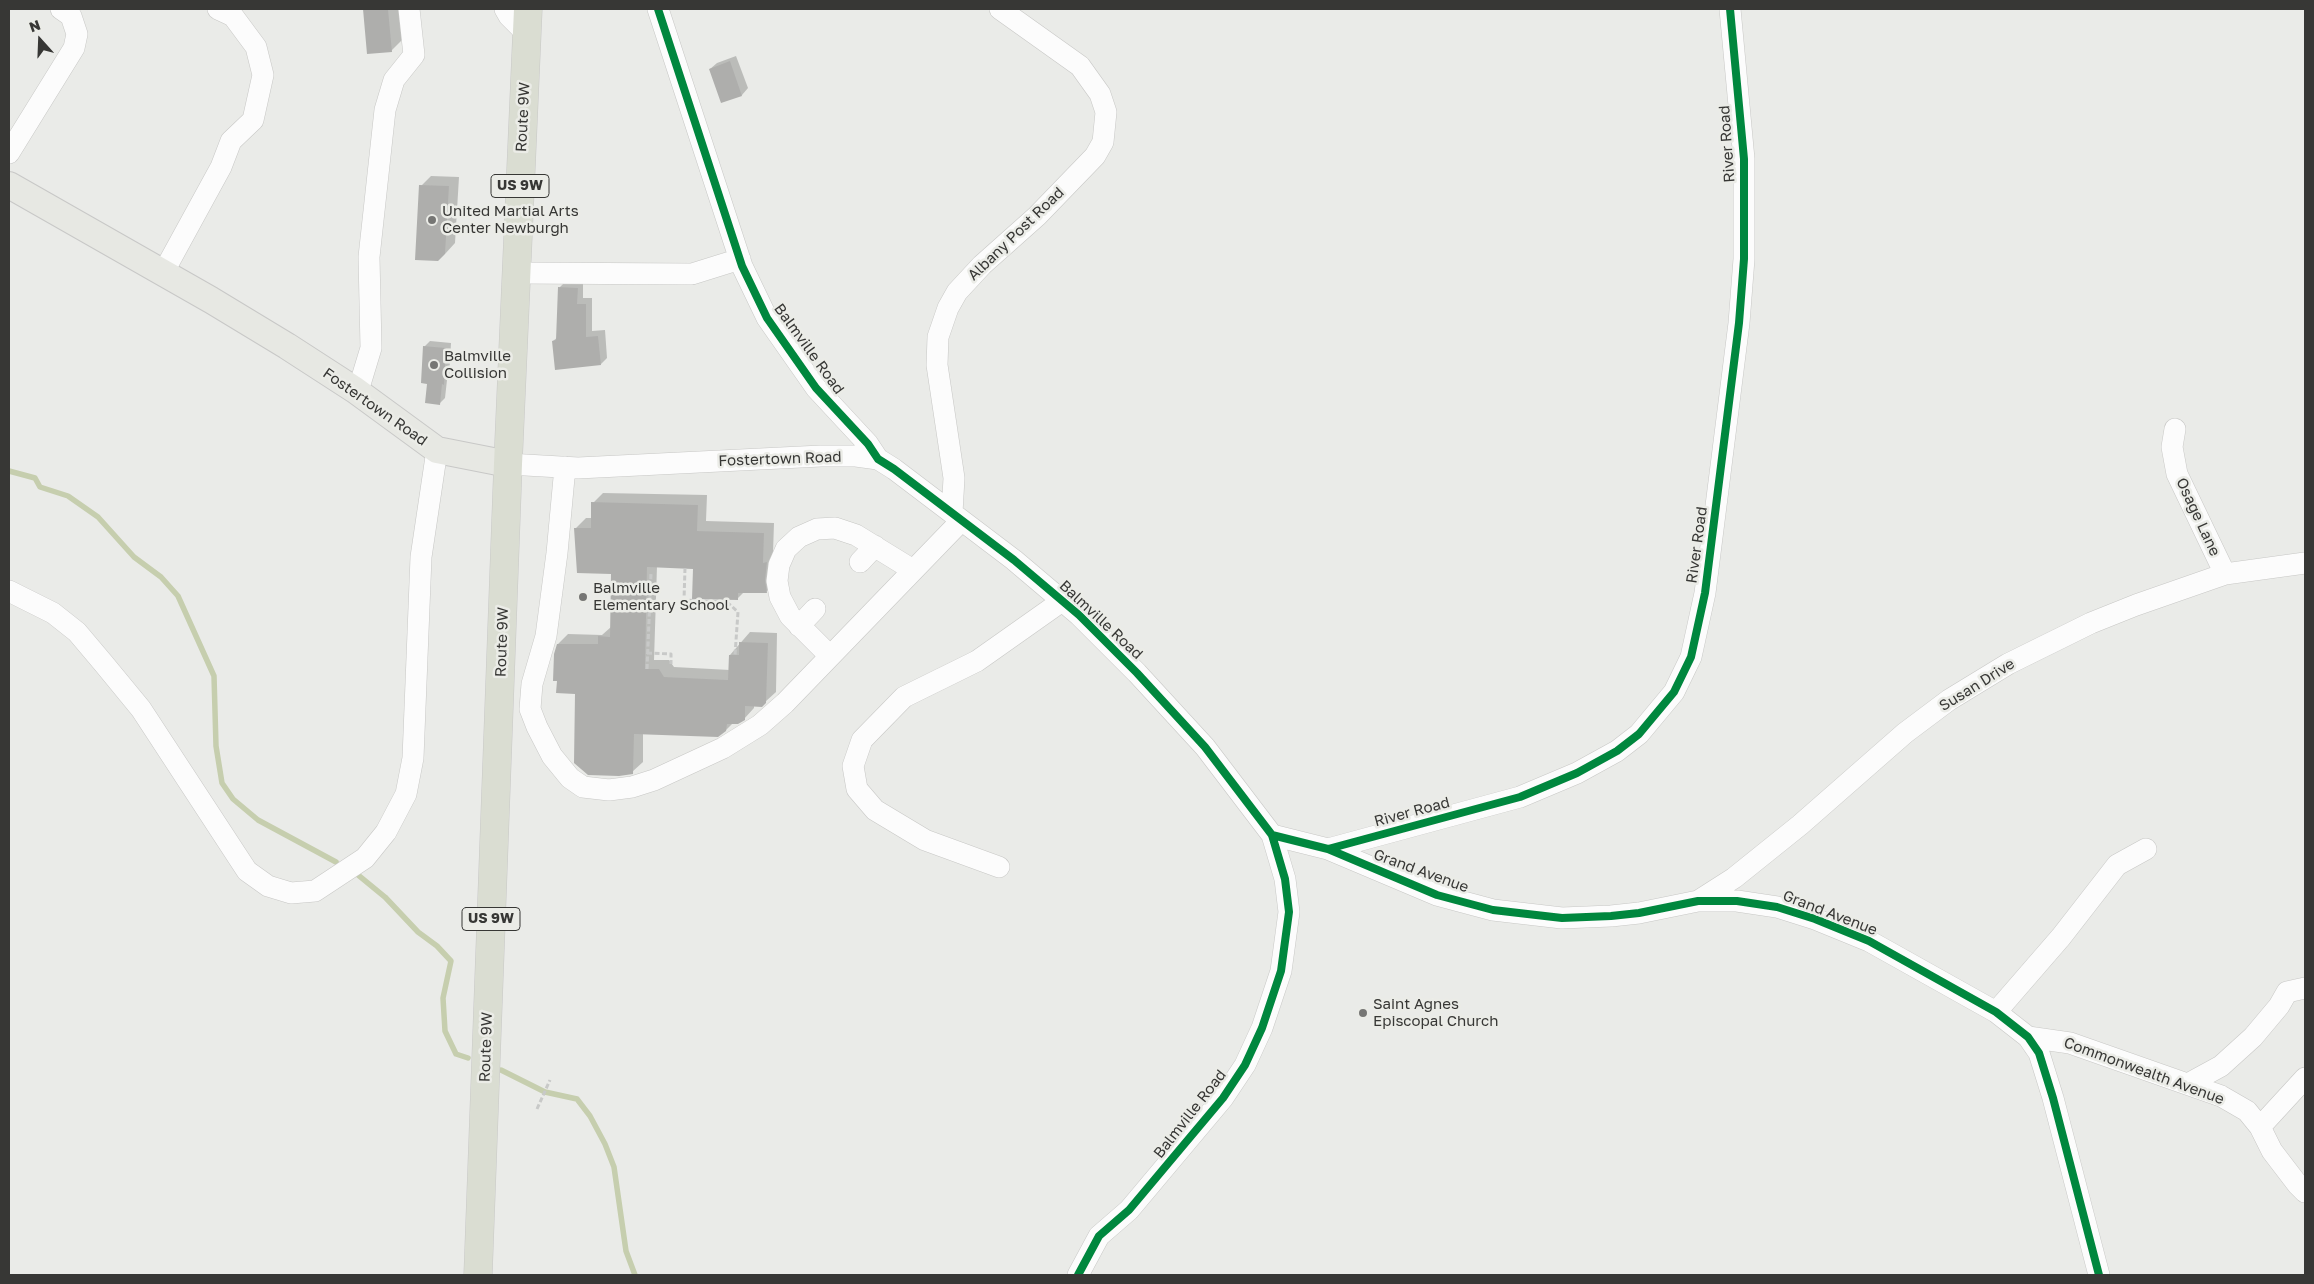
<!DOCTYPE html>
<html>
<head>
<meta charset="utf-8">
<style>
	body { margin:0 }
	#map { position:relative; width:2314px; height:1284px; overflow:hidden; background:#eaebe8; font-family:"Golos Text",sans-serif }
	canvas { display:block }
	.frame { position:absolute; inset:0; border:10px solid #373735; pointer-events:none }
	.north { position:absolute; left:15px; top:15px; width:50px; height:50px; -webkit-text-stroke:4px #ebece7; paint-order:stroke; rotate:340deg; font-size:14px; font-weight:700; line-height:20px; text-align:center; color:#373735 }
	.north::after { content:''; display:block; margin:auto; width:18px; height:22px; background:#373735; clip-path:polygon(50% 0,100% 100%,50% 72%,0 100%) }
</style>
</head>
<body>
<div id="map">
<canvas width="2314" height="1284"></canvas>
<div class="frame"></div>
<div class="north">N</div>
</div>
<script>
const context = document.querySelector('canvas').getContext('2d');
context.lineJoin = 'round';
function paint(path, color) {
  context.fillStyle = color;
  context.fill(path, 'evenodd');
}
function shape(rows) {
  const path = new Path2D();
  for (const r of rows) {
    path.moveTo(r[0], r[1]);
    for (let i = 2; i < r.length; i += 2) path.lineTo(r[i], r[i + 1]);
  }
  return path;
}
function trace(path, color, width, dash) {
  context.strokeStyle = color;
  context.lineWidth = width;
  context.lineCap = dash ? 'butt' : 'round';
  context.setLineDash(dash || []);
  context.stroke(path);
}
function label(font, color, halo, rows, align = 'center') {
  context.font = font + ' "Golos Text",sans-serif';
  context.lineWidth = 5;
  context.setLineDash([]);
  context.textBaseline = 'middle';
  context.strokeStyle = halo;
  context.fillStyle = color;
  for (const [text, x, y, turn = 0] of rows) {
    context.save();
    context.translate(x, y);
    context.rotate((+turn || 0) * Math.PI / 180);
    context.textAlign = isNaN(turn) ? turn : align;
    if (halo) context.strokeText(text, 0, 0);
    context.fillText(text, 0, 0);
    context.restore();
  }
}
const shadow = shape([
	[364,9,409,9,411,31,391,51,368,53],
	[736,56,748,88,742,95,722,102,710,69,717,63],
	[431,176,459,177,455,243,445,254,421,186],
	[566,281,583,282,583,298,592,298,592,331,605,330,607,358,601,364,553,341,558,337,559,288],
	[430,341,451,343,449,378,447,380,445,398,440,403,429,382,424,347],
	[603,493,707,495,706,521,774,523,773,553,776,553,776,582,766,592,744,592,737,599,694,567,657,566,654,660,669,660,674,667,730,670,730,655,750,632,777,633,776,692,765,702,754,706,754,708,744,719,733,723,726,730,643,733,643,762,632,772,577,692,558,644,568,634,602,635,611,627,613,572,576,528,586,518,592,518,593,503]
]);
const stream = shape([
	[9,471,35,478,40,487,68,496,98,517,134,557,161,577,178,596,214,676,216,746,222,783,233,799,258,820,336,862],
	[357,874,385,897,418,932,437,946,451,961,443,998,445,1031,456,1054,468,1058],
	[501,1070,545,1092,577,1099,590,1116,605,1144,614,1167,626,1251,635,1275]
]);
const building = shape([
	[363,9,388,9,392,52,367,54],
	[730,61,742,96,721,103,709,69],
	[419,185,449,186,445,254,438,261,415,260],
	[558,287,578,288,577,304,586,304,586,337,598,336,601,365,555,370,552,341,556,340],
	[423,346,446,348,444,385,442,384,440,405,425,403,427,384,421,383],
	[591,502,698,505,697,531,764,533,763,563,767,562,765,580,767,593,738,593,738,600,692,599,693,569,647,567,645,669,659,669,664,677,728,680,729,655,739,655,739,642,768,643,766,703,762,707,745,706,745,720,738,724,727,724,726,731,718,737,634,734,633,774,619,776,588,775,574,763,575,694,556,693,557,681,553,681,554,654,557,644,598,644,598,636,610,637,611,574,577,573,574,528,591,528]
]);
const path = shape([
	[685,568,684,600,727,602,738,612,735,655],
	[647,653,671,654,671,664],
	[647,669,651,573],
	[537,1109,550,1080]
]);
const minor = shape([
	[505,9,509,16,527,34],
	[658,9,742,266,767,318,816,388,868,444,878,459,894,469,1014,560,1079,615,1137,673,1205,747,1272,835,1285,879,1289,912,1281,971,1262,1028,1245,1065,1223,1098,1129,1210,1099,1236,1078,1275],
	[9,153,74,48,77,34,71,16,61,9],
	[163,273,221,167,231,141,253,120,263,75,256,47,233,16,218,9],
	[517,273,692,274,740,259],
	[355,390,361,381,371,348,369,257,385,110,394,80,414,55,409,9],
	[2175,429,2172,447,2177,474,2225,574],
	[508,464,578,468,821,456,856,456,878,459],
	[565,467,557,553,546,636,532,684,530,709,537,727,552,756,570,778,583,787,609,790,632,787,654,780,723,748,760,725,785,703,961,521],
	[952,513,954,478,937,365,938,337,948,308,957,292,982,265,1037,216,1095,156,1103,142,1106,112,1100,94,1080,66,1000,9],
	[860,562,875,546],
	[9,591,53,613,77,632,104,664,141,709,247,871,268,886,291,893,315,891,365,858,386,832,406,794,413,758,421,557,437,450],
	[799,626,815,609],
	[829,655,790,616,780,597,777,581,779,565,786,549,799,537,817,529,835,528,856,535,913,570],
	[1272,835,1328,849,1437,895,1493,910,1562,918,1611,916,1639,913,1698,901,1737,901,1777,907,1815,919,1869,941,1996,1012,2028,1037,2039,1053,2053,1098,2099,1275],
	[1328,849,1520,797,1577,773,1617,751,1639,734,1674,692,1691,657,1705,593,1739,323,1744,259,1744,159,1730,9],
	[999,867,925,840,875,810,857,789,853,766,862,740,904,697,977,661,1062,601],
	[1698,901,1734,878,1800,825,1905,733,1949,700,2008,664,2091,623,2136,605,2225,574,2305,563],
	[1996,1012,2061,937,2117,865,2146,849],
	[2028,1037,2070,1043,2221,1096,2247,1111,2260,1127,2272,1151,2298,1185,2305,1192],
	[2188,1084,2221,1066,2253,1037,2279,1006,2287,992,2305,988],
	[2260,1127,2305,1078]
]);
const major = shape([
	[9,185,211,300,287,346,355,390,437,450,508,464]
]);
const highway = shape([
	[478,1275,508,464,528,9]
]);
const cycleway = shape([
	[658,9,742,266,767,318,816,388,868,444,878,459,894,469,1014,560,1079,615,1137,673,1205,747,1272,835,1285,879,1289,912,1281,971,1262,1028,1245,1065,1223,1098,1129,1210,1099,1236,1078,1275],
	[1272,835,1328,849,1437,895,1493,910,1562,918,1611,916,1639,913,1698,901,1737,901,1777,907,1815,919,1869,941,1996,1012,2028,1037,2039,1053,2053,1098,2099,1275],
	[1328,849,1520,797,1577,773,1617,751,1639,734,1674,692,1691,657,1705,593,1739,323,1744,259,1744,159,1730,9]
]);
const markers = [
	[432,220,5,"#767674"],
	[434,365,5,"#767674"],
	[583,597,5,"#767674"],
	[1363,1013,5,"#767674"]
];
const shields = [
	[520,186,58],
	[491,919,58]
];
const shieldNames = [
	["US 9W",520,186],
	["US 9W",491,919]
];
const streetNames = [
	["Route 9W",523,117,-87],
	["River Road",1727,144,-94],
	["Albany Post Road",1016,234,-44],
	["Balmville Road",809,349,54],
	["Fostertown Road",375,407,35],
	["Fostertown Road",780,459,-2],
	["Osage Lane",2198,517,65],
	["River Road",1697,545,-82],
	["Balmville Road",1101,620,43],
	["Route 9W",502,642,-88],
	["Susan Drive",1977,685,-32],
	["River Road",1412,812,-15],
	["Grand Avenue",1421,871,20],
	["Grand Avenue",1830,913,21],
	["Route 9W",486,1047,-88],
	["Commonwealth Avenue",2144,1071,20],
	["Balmville Road",1190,1114,-52]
];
const poiNames = [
	["United Martial Arts",442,211],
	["Center Newburgh",442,228],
	["Balmville",444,356],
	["Collision",444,373],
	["Balmville",593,588],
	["Elementary School",593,605],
	["Saint Agnes",1373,1004],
	["Episcopal Church",1373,1021]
];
paint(shadow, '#0003');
trace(stream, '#c6ceae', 5.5);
paint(building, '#aeaeac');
trace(minor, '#c7c7c5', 22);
trace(major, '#c8c8c7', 28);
trace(highway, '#c8c8c7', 29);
trace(path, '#c8c9c8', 3, [5, 2.5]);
trace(minor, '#fcfcfc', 21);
trace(major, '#e7e8e3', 26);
trace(highway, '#daddd2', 28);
trace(cycleway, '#00873e', 8);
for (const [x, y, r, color] of markers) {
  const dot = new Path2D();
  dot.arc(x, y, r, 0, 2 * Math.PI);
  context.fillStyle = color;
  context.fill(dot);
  trace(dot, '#ebece7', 2);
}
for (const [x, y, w] of shields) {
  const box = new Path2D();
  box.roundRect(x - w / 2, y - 11.5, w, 23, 4);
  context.fillStyle = '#ebece7';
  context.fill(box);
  trace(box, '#373735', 1);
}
label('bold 14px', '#373735', null, shieldNames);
label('15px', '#373735', '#ebece7', streetNames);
label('15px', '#373735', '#ebece7', poiNames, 'left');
</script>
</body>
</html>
